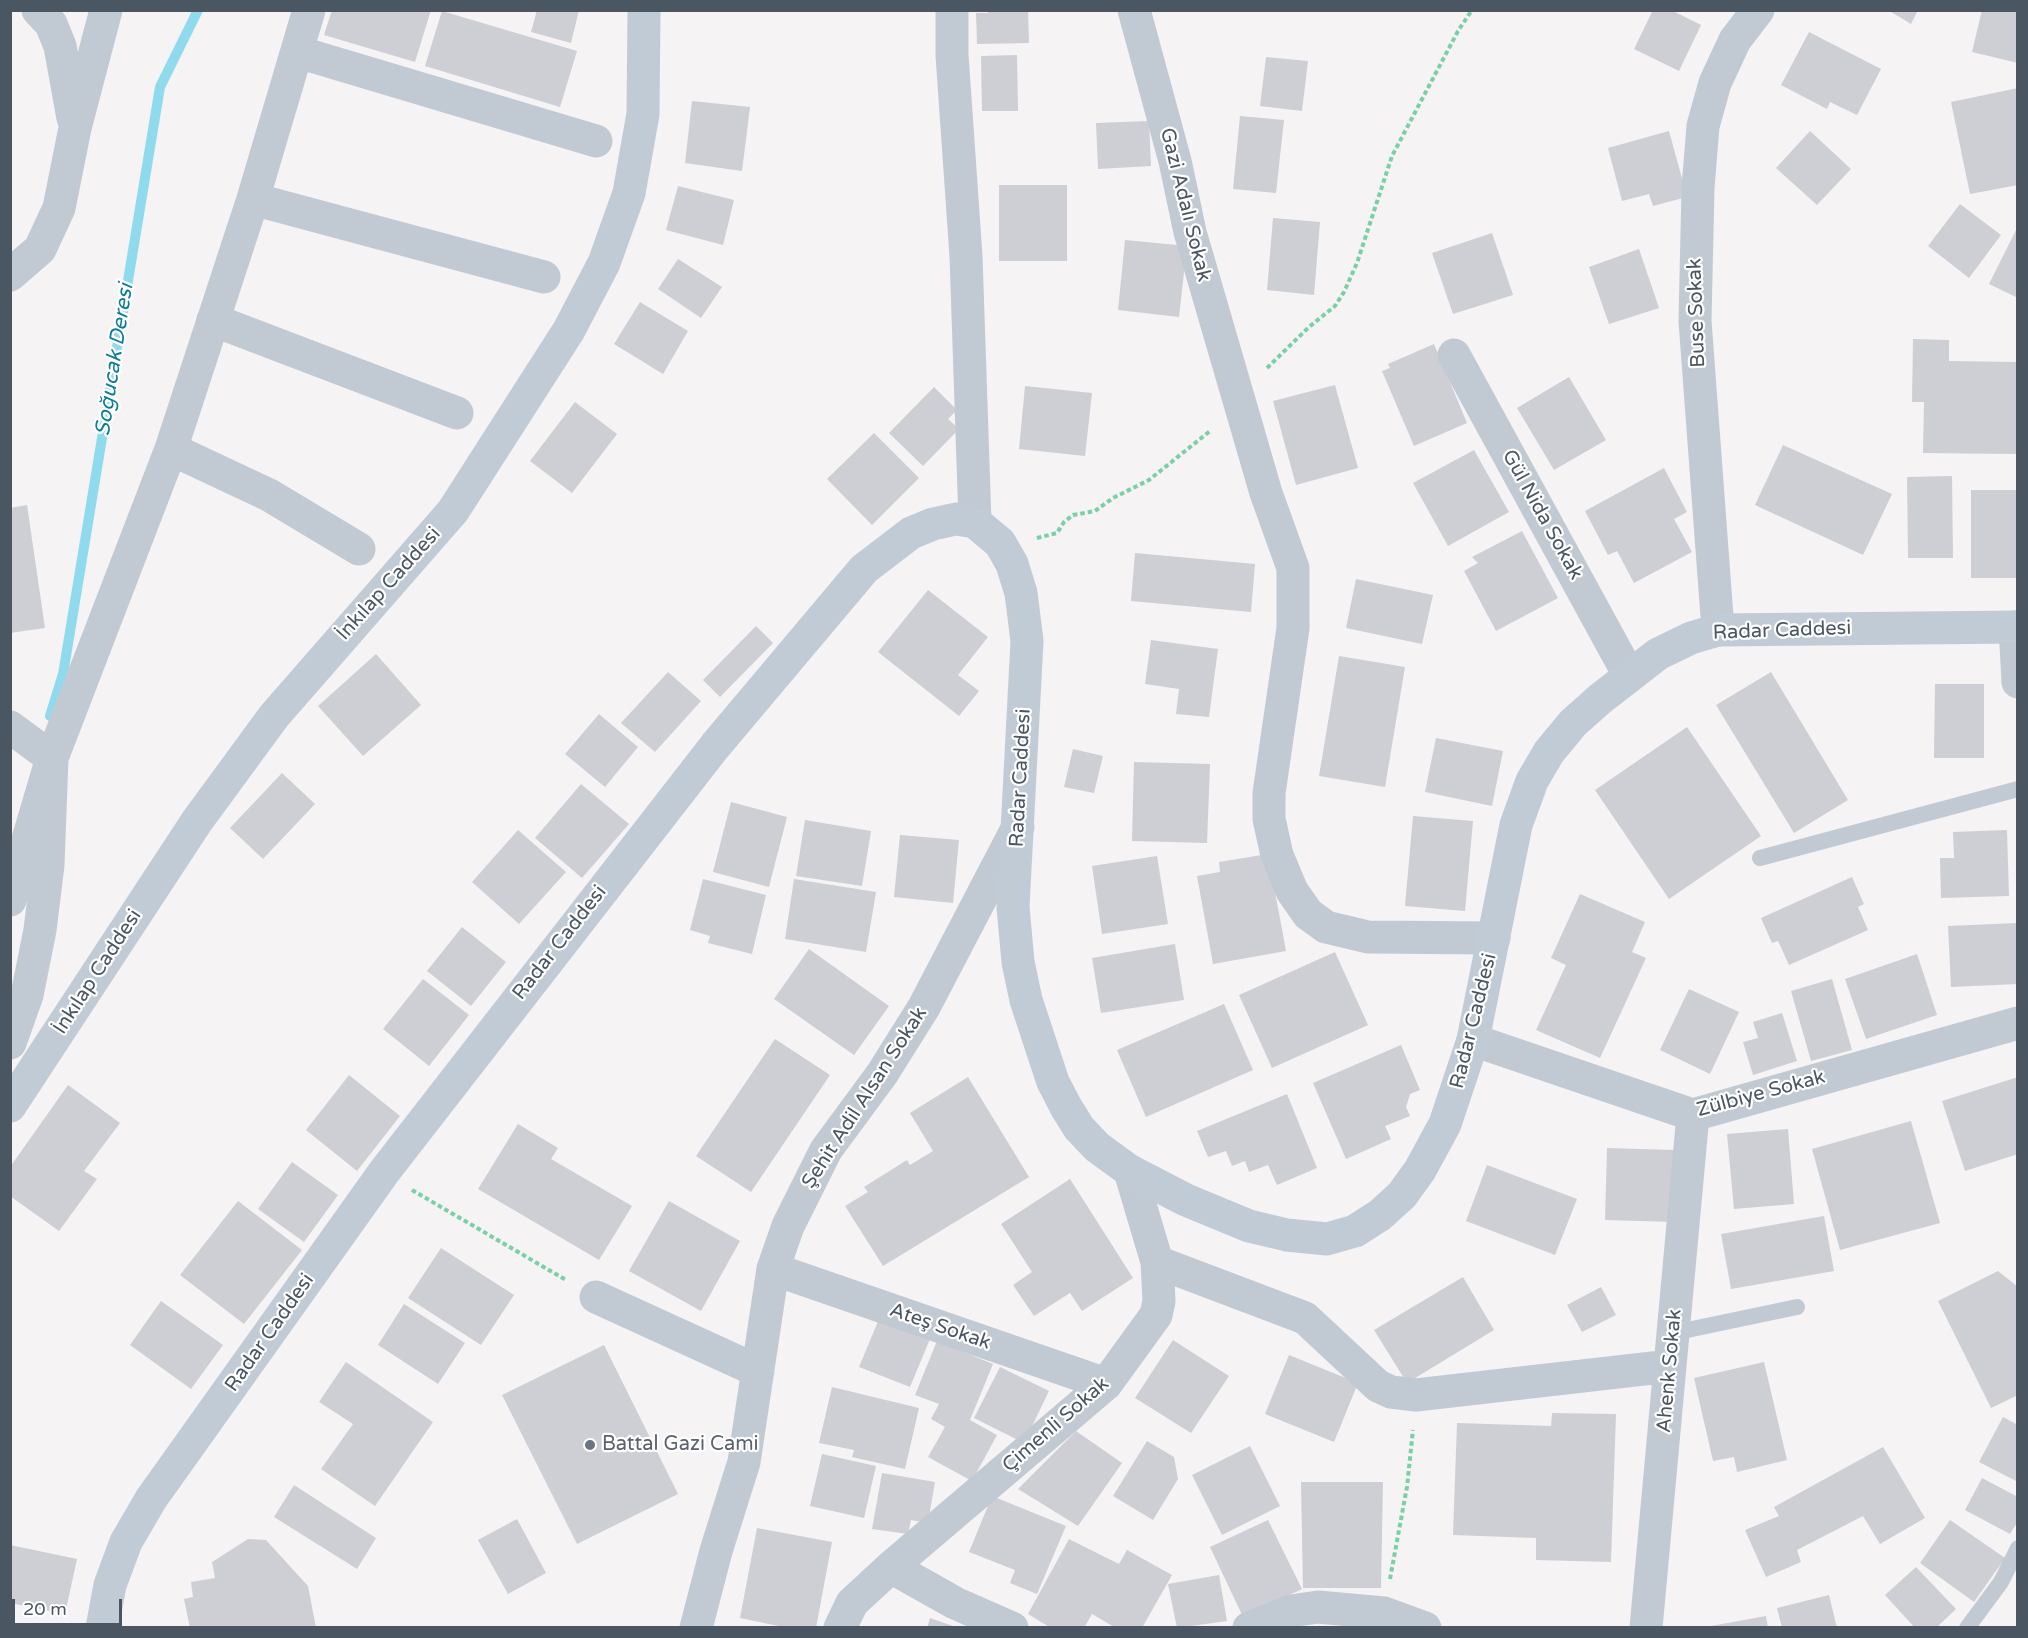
<!DOCTYPE html>
<html>
<head>
<meta charset="utf-8">
<style>
	body { margin:0 }
	#map { position:relative; width:2028px; height:1638px; overflow:hidden; background:#f5f3f3; font-family:"Varela Round",sans-serif }
	canvas { display:block }
	.frame { position:absolute; inset:0; border:12px solid #4a5661; pointer-events:none }
	.scale { position:absolute; left:12px; top:1599px; width:110px; height:27px; box-sizing:border-box; border:3px solid #4a5661; border-top:0; padding-left:8px; font-size:18px; line-height:21px; white-space:nowrap; color:#4a5661; -webkit-text-stroke:4px #fff; paint-order:stroke }
</style>
</head>
<body>
<div id="map">
<canvas width="2028" height="1638"></canvas>
<div class="frame"></div>
<div class="scale">20 m</div>
</div>
<script>
const context = document.querySelector('canvas').getContext('2d');
context.lineJoin = 'round';
function shape(rows) {
  const path = new Path2D();
  for (const r of rows) {
    path.moveTo(r[0], r[1]);
    for (let i = 2; i < r.length; i += 2) path.lineTo(r[i], r[i + 1]);
  }
  return path;
}
function trace(path, color, width, dash) {
  context.strokeStyle = color;
  context.lineWidth = width;
  context.lineCap = dash ? 'butt' : 'round';
  context.setLineDash(dash || []);
  context.stroke(path);
}
function paint(path, color) {
  context.fillStyle = color;
  context.fill(path, 'evenodd');
}
function label(font, color, halo, rows, align = 'center') {
  context.font = font + ' "Varela Round",sans-serif';
  context.lineWidth = 4.5;
  context.setLineDash([]);
  context.textBaseline = 'middle';
  context.strokeStyle = halo;
  context.fillStyle = color;
  for (const [text, x, y, turn = 0] of rows) {
    context.save();
    context.translate(x, y);
    context.rotate((+turn || 0) * Math.PI / 180);
    context.textAlign = isNaN(turn) ? turn : align;
    if (halo) context.strokeText(text, 0, 0);
    context.fillText(text, 0, 0);
    context.restore();
  }
}
const stream = shape([
	[50,716,63,674,160,87,198,10]
]);
const building = shape([
	[332,10,431,10,415,62,324,35],
	[537,10,579,10,571,43,531,32],
	[988,10,1028,10,1029,43,977,44,976,13,988,13],
	[1653,10,1671,10,1701,25,1679,71,1634,49],
	[1888,10,1918,10,1911,24],
	[1982,10,2018,10,2018,63,1972,52],
	[442,11,577,51,560,107,425,66],
	[1809,32,1881,69,1857,115,1830,102,1827,109,1781,85],
	[1017,55,1018,111,982,111,981,56],
	[1266,57,1308,61,1302,111,1260,106],
	[2018,88,2018,185,1970,194,1951,102],
	[692,101,750,107,742,171,685,163],
	[1240,116,1284,120,1276,193,1233,189],
	[1149,121,1151,166,1098,169,1096,123],
	[1669,131,1687,197,1653,206,1649,194,1622,201,1608,148],
	[1810,131,1851,169,1817,205,1776,168],
	[999,185,1067,185,1067,261,999,261],
	[678,186,734,200,723,245,666,230],
	[1960,204,2001,235,1969,278,1928,246],
	[1273,218,1320,222,1314,295,1267,290],
	[2018,226,2018,298,1989,284],
	[1492,233,1513,295,1453,314,1432,253],
	[1125,240,1187,246,1179,317,1118,310],
	[1639,249,1659,308,1609,324,1589,267],
	[678,259,722,287,701,318,658,289],
	[640,302,688,331,663,374,614,344],
	[1913,339,1949,340,1949,361,2018,362,2018,454,1923,453,1924,402,1912,402],
	[1434,344,1467,423,1414,446,1382,371,1390,368,1388,364],
	[1569,377,1606,440,1554,470,1517,408],
	[1335,385,1358,468,1296,485,1273,401],
	[1025,386,1092,393,1085,456,1019,449],
	[934,387,957,410,948,419,959,429,923,466,889,433],
	[575,402,617,434,572,493,530,461],
	[874,433,919,478,872,525,827,479],
	[1783,445,1892,494,1863,555,1755,505],
	[1474,450,1509,512,1448,546,1413,483],
	[1664,468,1687,512,1674,519,1692,552,1634,583,1617,551,1608,555,1585,511],
	[1952,476,1953,558,1908,558,1907,477],
	[1971,490,2018,490,2018,578,1971,578],
	[27,505,45,628,10,633,10,508],
	[1522,531,1558,598,1496,631,1464,571,1478,563,1472,557],
	[1135,553,1255,564,1251,612,1131,601],
	[1356,579,1433,595,1422,644,1346,628],
	[928,590,988,637,958,675,979,691,959,716,878,652],
	[756,626,773,643,720,697,703,680],
	[1151,640,1218,649,1209,717,1176,714,1179,689,1145,684],
	[376,654,421,705,363,756,318,706],
	[1339,656,1405,667,1385,787,1319,776],
	[668,672,701,701,655,752,621,723],
	[1771,672,1848,800,1794,833,1716,705],
	[1935,684,1984,684,1984,758,1934,758],
	[599,714,638,747,605,787,565,754],
	[1687,727,1761,836,1669,899,1595,790],
	[1436,738,1503,751,1492,806,1425,792],
	[1073,749,1103,756,1094,793,1064,787],
	[1134,762,1210,764,1207,843,1132,841],
	[282,773,315,804,263,859,230,828],
	[581,784,629,824,582,878,535,838],
	[731,802,787,817,769,887,713,872],
	[1413,816,1473,821,1465,911,1405,906],
	[805,820,871,831,862,886,796,876],
	[518,830,566,872,519,924,472,882],
	[2007,830,2009,896,1941,898,1940,858,1954,858,1953,832],
	[900,835,959,840,953,903,894,897],
	[1268,854,1286,951,1213,964,1197,876,1220,872,1219,862],
	[1157,856,1168,924,1102,934,1092,866],
	[1852,877,1864,904,1858,907,1868,930,1789,965,1778,941,1772,943,1761,918],
	[703,879,766,895,752,954,708,943,710,936,690,930],
	[794,879,876,892,866,952,785,939],
	[1580,894,1645,922,1632,952,1646,958,1600,1058,1536,1030,1566,965,1551,958],
	[2017,923,2018,984,1951,987,1948,926],
	[462,927,506,962,471,1006,427,971],
	[1175,944,1184,1000,1101,1013,1092,958],
	[809,949,889,1006,854,1055,774,999],
	[1335,952,1368,1025,1272,1068,1239,995],
	[1917,954,1937,1015,1866,1039,1845,979],
	[423,979,469,1015,429,1066,383,1029],
	[1832,979,1852,1050,1811,1061,1791,991],
	[1689,989,1739,1012,1710,1074,1660,1050],
	[1224,1004,1253,1070,1146,1117,1117,1050],
	[1782,1013,1797,1061,1753,1075,1743,1042,1758,1038,1753,1022],
	[775,1039,830,1075,751,1192,696,1156],
	[1401,1045,1420,1090,1410,1094,1406,1107,1410,1116,1385,1126,1391,1139,1346,1159,1313,1083],
	[349,1075,400,1116,357,1171,306,1130],
	[968,1077,1029,1177,883,1266,845,1206,868,1192,864,1187,907,1160,910,1165,933,1151,910,1113],
	[2018,1077,2018,1154,1965,1171,1942,1101],
	[68,1085,120,1123,84,1171,97,1179,59,1231,10,1196,10,1167],
	[1287,1094,1317,1168,1277,1185,1268,1165,1249,1172,1245,1161,1232,1166,1226,1151,1208,1157,1197,1131],
	[1911,1121,1940,1223,1840,1250,1812,1149],
	[518,1124,558,1148,551,1159,632,1206,599,1260,478,1189],
	[1788,1129,1794,1204,1734,1209,1727,1134],
	[1607,1148,1675,1150,1673,1222,1605,1220],
	[292,1162,338,1195,304,1242,258,1209],
	[1487,1165,1577,1199,1555,1255,1466,1221],
	[1070,1179,1133,1278,1082,1311,1070,1293,1034,1316,1013,1285,1032,1272,1001,1224],
	[238,1201,302,1250,244,1324,180,1275],
	[669,1201,740,1241,701,1311,629,1271],
	[1824,1216,1834,1271,1731,1289,1721,1234],
	[441,1248,514,1295,481,1345,408,1298],
	[1998,1271,2018,1287,2018,1395,1991,1408,1938,1301],
	[1463,1277,1494,1330,1407,1383,1374,1330],
	[1601,1287,1616,1315,1582,1332,1567,1305],
	[161,1301,223,1345,191,1389,130,1345],
	[404,1304,465,1343,438,1384,378,1345],
	[879,1319,930,1339,910,1387,859,1367],
	[1173,1340,1229,1376,1191,1433,1135,1398],
	[937,1341,993,1364,970,1420,997,1435,972,1481,928,1457,945,1427,931,1419,939,1404,915,1395],
	[604,1345,678,1494,577,1544,502,1395],
	[1289,1355,1358,1383,1334,1442,1265,1414],
	[346,1362,433,1422,375,1506,321,1469,353,1424,319,1402],
	[1764,1362,1787,1460,1737,1472,1734,1457,1713,1461,1694,1378],
	[1000,1367,1049,1391,1024,1443,974,1418],
	[832,1387,919,1408,905,1469,852,1457,854,1450,819,1443],
	[1552,1413,1616,1414,1611,1562,1536,1560,1536,1538,1453,1535,1457,1423,1551,1426],
	[2003,1417,2018,1425,2018,1482,1979,1462],
	[1076,1431,1122,1463,1078,1526,1018,1489],
	[1147,1441,1174,1457,1178,1479,1153,1520,1113,1496],
	[1250,1446,1280,1506,1222,1535,1192,1475],
	[1883,1447,1925,1518,1880,1544,1863,1516,1797,1550,1801,1562,1766,1577,1745,1530,1779,1516,1774,1507],
	[822,1454,876,1466,864,1518,810,1506],
	[882,1473,935,1482,928,1523,911,1520,908,1534,872,1529],
	[1982,1478,2018,1497,2018,1521,2010,1534,1965,1510],
	[1301,1482,1383,1482,1381,1588,1303,1588],
	[294,1485,376,1538,357,1569,274,1517],
	[992,1496,1066,1526,1037,1594,1010,1583,1015,1570,969,1552],
	[517,1519,546,1573,508,1594,478,1540],
	[1268,1520,1302,1589,1243,1617,1210,1547],
	[1950,1520,2005,1558,1974,1602,1920,1563],
	[757,1528,832,1542,816,1628,788,1628,740,1618],
	[248,1539,266,1540,308,1586,316,1628,190,1628,184,1599,193,1597,191,1582,215,1578,212,1562],
	[1069,1539,1119,1564,1127,1550,1172,1575,1142,1628,1116,1628,1092,1614,1084,1628,1051,1628,1028,1614],
	[10,1545,77,1559,65,1614,10,1603],
	[1916,1567,1956,1609,1936,1628,1915,1628,1885,1595],
	[1219,1575,1227,1621,1177,1628,1168,1584],
	[1829,1595,1837,1628,1782,1628,1777,1608],
	[1766,1616,1768,1628,1711,1628,1711,1626],
	[930,1618,956,1627,956,1628,927,1628]
]);
const path = shape([
	[1267,368,1309,327,1335,306,1344,292,1357,263,1392,156,1458,31,1472,10],
	[1037,538,1057,533,1064,522,1073,515,1095,511,1113,498,1149,480,1210,431],
	[412,1190,566,1280],
	[1390,1579,1407,1487,1413,1430]
]);
const lane = shape([
	[1760,858,2018,789],
	[1673,1333,1797,1307],
	[1967,1628,2001,1582,2018,1548]
]);
const street = shape([
	[38,10,51,24,60,46,73,118],
	[952,10,952,55,966,256,975,522],
	[1134,10,1175,161,1190,232,1266,493,1293,568,1293,628,1269,793,1269,819,1277,855,1292,891,1308,914,1326,927,1368,937,1494,938],
	[298,52,596,141],
	[253,199,544,277],
	[10,275,40,249,59,208,75,128,106,10],
	[213,320,457,413],
	[1454,355,1629,675],
	[171,449,269,495,359,549],
	[2015,627,2018,682],
	[1718,630,1695,321,1698,188,1703,126,1715,83,1735,40,1758,10],
	[10,727,52,758,10,900],
	[1473,1040,1693,1115,2018,1023],
	[10,1043,27,995,40,930,48,865,52,758,171,449,253,199,309,10],
	[1157,1262,1305,1318,1378,1386,1391,1392,1416,1395,1670,1366],
	[773,1269,1106,1384],
	[596,1297,758,1371],
	[891,1567,955,1603,1012,1628],
	[696,1628,716,1551,744,1462,773,1269,788,1226,826,1150,882,1074,924,1007,1018,827],
	[840,1628,852,1603,891,1567,1106,1384,1156,1315,1159,1301,1157,1262,1130,1171],
	[1249,1628,1291,1611,1318,1607,1384,1613,1425,1628],
	[1646,1628,1693,1115]
]);
const secondary = shape([
	[10,1106,197,821,274,716,453,511,569,330,604,263,629,193,643,114,644,10],
	[102,1628,110,1585,126,1542,151,1499,384,1172,715,746,864,569,911,533,933,524,956,519,975,522,1000,543,1012,564,1021,593,1027,641,1013,907,1018,962,1026,1000,1053,1082,1066,1107,1079,1128,1097,1147,1130,1171,1186,1200,1249,1226,1287,1235,1327,1239,1355,1231,1380,1215,1402,1195,1420,1170,1445,1124,1473,1040,1516,825,1532,781,1549,752,1573,723,1600,699,1658,654,1691,638,1718,630,2018,627]
]);
const markers = [
	[590,1445,6,"#6b7280"]
];
const streetNames = [
	["Gazi Adalı Sokak",1185,205,76],
	["Buse Sokak",1697,313,-92],
	["Gül Nida Sokak",1542,515,61],
	["İnkılap Caddesi",389,584,-48],
	["Radar Caddesi",1782,631,-2],
	["Radar Caddesi",1021,778,-87],
	["Radar Caddesi",560,943,-52],
	["İnkılap Caddesi",98,972,-57],
	["Radar Caddesi",1474,1021,-76],
	["Zülbiye Sokak",1761,1094,-15],
	["Şehit Adil Alsan Sokak",865,1098,-57],
	["Ateş Sokak",940,1327,19],
	["Radar Caddesi",270,1333,-55],
	["Ahenk Sokak",1670,1371,-85],
	["Çimenli Sokak",1056,1425,-41]
];
const worshipNames = [
	["Battal Gazi Cami",602,1445]
];
const waterNames = [
	["Soğucak Deresi",115,360,-81]
];
trace(stream, '#90daee', 10);
paint(building, '#cdcfd5');
trace(path, '#7ad0a6', 4, [4.5, 3]);
trace(lane, '#c1cad2', 16);
trace(street, '#c1cad2', 33);
trace(secondary, '#c1cbd6', 33);
for (const [x, y, r, color] of markers) {
  const dot = new Path2D();
  dot.arc(x, y, r, 0, 2 * Math.PI);
  context.fillStyle = color;
  context.fill(dot);
  trace(dot, '#fff', 2);
}
label('20px', '#4a5661', '#fff', streetNames);
label('20px', '#5b616d', '#fff', worshipNames, 'left');
label('italic 21px', '#0c7c9b', '#fff', waterNames);
</script>
</body>
</html>
